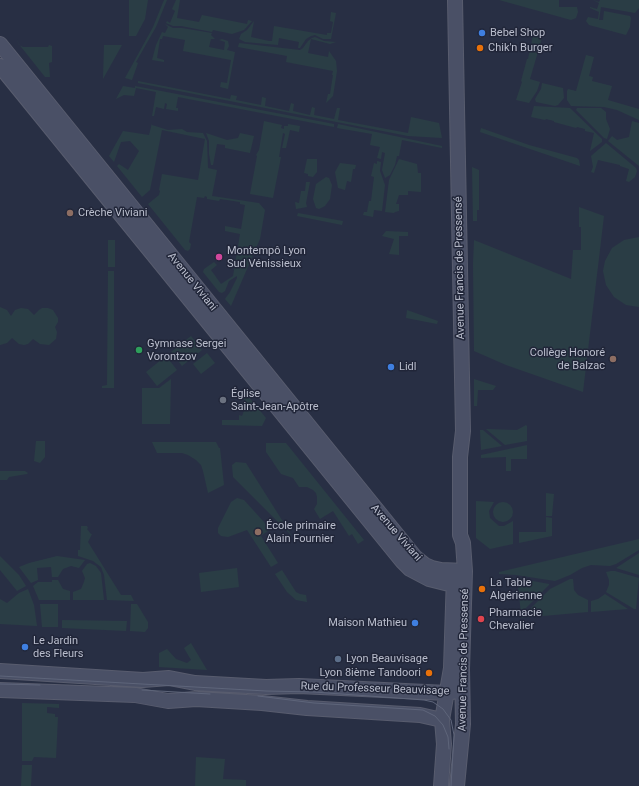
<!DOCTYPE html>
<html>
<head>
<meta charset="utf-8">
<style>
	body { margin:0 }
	canvas { display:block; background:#282f44 }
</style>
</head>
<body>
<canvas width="639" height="786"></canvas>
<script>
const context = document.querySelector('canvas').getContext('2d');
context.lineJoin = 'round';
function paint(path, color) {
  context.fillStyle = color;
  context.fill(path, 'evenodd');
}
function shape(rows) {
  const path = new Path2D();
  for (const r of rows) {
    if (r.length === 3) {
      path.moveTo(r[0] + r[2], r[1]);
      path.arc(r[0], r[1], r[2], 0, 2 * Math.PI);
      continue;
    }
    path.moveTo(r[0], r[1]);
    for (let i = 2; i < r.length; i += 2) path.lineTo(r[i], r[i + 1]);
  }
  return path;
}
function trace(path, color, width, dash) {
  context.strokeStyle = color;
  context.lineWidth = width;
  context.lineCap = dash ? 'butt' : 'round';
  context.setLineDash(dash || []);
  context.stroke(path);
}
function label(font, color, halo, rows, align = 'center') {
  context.font = font + ' Roboto,sans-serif';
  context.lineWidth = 3;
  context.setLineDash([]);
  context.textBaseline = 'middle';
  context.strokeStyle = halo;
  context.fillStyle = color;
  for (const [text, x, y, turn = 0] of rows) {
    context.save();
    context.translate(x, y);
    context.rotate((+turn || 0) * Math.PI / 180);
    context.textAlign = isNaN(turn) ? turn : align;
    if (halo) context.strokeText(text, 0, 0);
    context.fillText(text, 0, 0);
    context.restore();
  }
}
const green = shape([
	[129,0,148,0,145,19,136,36,129,36],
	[164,0,167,0,156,27,136,62,138,63,132,80,125,78,153,27],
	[176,0,180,0,177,18,199,22,202,15,247,24,248,20,252,21,244,30,232,34,213,30,212,32,181,26,173,26,166,23,167,21,170,23,175,11,172,9],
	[499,0,559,0,559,7,577,7,578,12,576,18,571,20],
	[593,0,599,2,600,0,639,0,639,8,635,13,601,7,599,20,603,20,604,11,630,16,631,18,630,27,626,35,589,25,586,21,588,17,598,19,599,12,590,8,590,7,597,9,599,3],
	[331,12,336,13,331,39,323,39,315,35,311,36,306,39,300,48,298,48,299,42,279,38,278,45,245,42,239,39,241,34,247,30,254,21,251,37,269,41,272,41,274,26,327,35,327,33,331,33,333,22,330,21],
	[165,24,173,28,182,28,212,33,211,35,215,39,211,39,209,47,224,50,225,42,219,40,222,39,228,41,229,46,227,50,235,52,228,89,220,87,221,82,227,83,231,60,183,51,185,40,163,36,162,39,160,39,157,58,164,60,164,62,152,60,156,45,162,32,165,33,168,27],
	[533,35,542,38,530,79,540,82,537,91,529,103,516,100,522,82,521,81,527,59,528,59],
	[315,37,324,41,336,42,330,44,311,39,308,53,328,57,329,51,336,61,337,71,333,96,326,103,328,94,330,94,333,75,332,75,333,71,286,62,287,56,238,47,239,43,300,50,303,48,308,41,312,38],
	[17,39,19,45,23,47,48,47,49,45,52,46,52,62,49,63,50,77,45,77,18,43],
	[104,45,122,45,103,79],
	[586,55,594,57,589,76,593,77,592,81,612,86,608,100,639,109,639,120,617,110,604,107,571,106,567,100,567,91,568,89,576,91],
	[138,81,230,99,231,95,237,96,236,100,261,105,262,97,266,98,265,106,289,111,291,103,294,104,293,111,310,115,312,107,315,108,314,115,334,119,337,108,340,108,338,120,408,133,411,117,439,123,442,138,408,136,138,83],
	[542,83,563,88,564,98,558,105,555,106,536,102,535,99,541,89],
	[123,86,135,88,135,86,334,124,334,127,178,97,176,108,178,108,178,111,166,109,167,104,165,103,164,109,156,107,154,116,152,116,156,92,136,88,134,96,124,95,116,99],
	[534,106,570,108,602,139,602,142,590,151,594,133,585,131,585,129,577,127,576,128,554,122,554,121,546,119,545,120,531,117],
	[577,108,601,108,606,112,606,119,610,129,607,139,604,138,576,110],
	[264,121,282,125,281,128,284,129,284,126,288,126,288,124,300,126,299,132,290,130,286,148,282,148,285,134,283,133,279,157,281,157,273,198,250,194,257,156,256,155,259,150],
	[632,121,639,123,639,166,608,141,612,136,617,140,629,137],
	[152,123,152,125,168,130,182,129,187,132,203,133,207,141,208,168,217,170,212,196,259,203,265,210,260,239,231,306,225,299,230,292,237,278,237,276,229,281,225,291,222,293,219,292,203,272,204,269,214,262,217,265,211,270,221,284,233,276,240,234,225,231,225,226,241,229,245,205,240,204,240,202,220,199,219,201,207,199,207,197,205,196,204,198,197,197,189,242,191,244,190,249,188,251,185,250,148,204,159,195,160,191,159,190,162,174,198,180,205,139,162,130,150,190,142,197,117,166,119,164,128,170,139,151,130,141,121,142,114,162,109,156,123,131,149,135],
	[338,124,442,146,442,148,402,140,399,156,397,156,395,165,390,175,385,178,382,170,385,153,382,152,381,159,377,158,380,147,370,145,372,134,337,128],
	[481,128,529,145,577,158,579,160,580,166,480,132],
	[206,133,227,140,238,138,240,133,254,136,250,153,225,148,225,145,217,144,213,165,211,165,209,154,209,141],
	[606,143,636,168,637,171,635,177,629,182,626,181,629,169,620,166,620,165,598,160,594,173,591,172,593,167,591,156],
	[307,159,317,159,317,172,313,177,308,176,308,174,304,173],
	[399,159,417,164,418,173,421,173,421,192,408,191,408,195,399,195,396,204,399,204,399,211,395,212,394,213,385,212,389,180],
	[377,161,381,162,380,171,385,185,382,211,374,210,373,217,363,215,364,212,367,212,369,201,371,201,374,177,371,176,374,163,377,164],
	[340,163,356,165,355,169,353,169,351,182,347,181,345,190,338,188,335,172],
	[472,167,479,170,479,210,477,210,477,221,473,221],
	[326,177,329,178,332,185,330,199,325,206,319,209,316,208,313,199,316,184],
	[306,182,310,182,306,203,307,207,296,209,295,202,299,203,301,191,305,191],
	[579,207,604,216,583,392,506,365,474,351,473,264,474,240,571,279,573,250,581,250,581,227,579,227],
	[298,213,343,221,342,225,297,216],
	[386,231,408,232,408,236,399,236,399,255,389,254,394,239,382,236],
	[639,237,639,307,626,305,614,297,606,285,603,271,605,261,612,248,624,240],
	[108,240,115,240,115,267,108,267],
	[108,271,114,271,114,388,102,388,102,386,107,385],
	[0,307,7,310,11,316,15,310,21,308,28,309,34,315,39,310,42,308,48,308,53,310,58,318,58,322,55,327,57,332,56,339,49,345,40,344,33,339,28,344,24,345,19,344,12,338,7,343,0,345],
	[407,310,438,321,437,324,406,318],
	[191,336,202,350,182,366,171,352],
	[207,353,215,363,201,374,193,364],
	[166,356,177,370,157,386,146,372],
	[171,379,170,424,142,424,142,388,159,388],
	[474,379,496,386,493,390,478,390,477,406,474,406],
	[244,391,266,418,262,426,222,425,222,420,239,420,239,415,242,416,245,408,243,407,247,403,240,394],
	[526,425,527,426,527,441,505,445,486,429,517,430],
	[480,430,483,430,502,446,481,450],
	[36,441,45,441,45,457,40,463,34,461],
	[152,442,216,442,219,448,220,448,224,485,208,493,203,471,201,465,196,460,188,455,182,453,157,453],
	[266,443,286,443,364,540,358,544,352,534,349,536,333,511,320,519,314,509,317,504,317,497,316,493,313,490,307,487,299,487,293,478,281,474,266,452],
	[527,445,527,459,511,459,511,471,506,471,506,457,481,458,481,455],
	[236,462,246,463,292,536,233,477,232,465],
	[0,471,25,471,28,473,27,474,9,477,7,480,0,480],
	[546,493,554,494,552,516,546,516],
	[237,498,244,500,264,522,269,530,261,536,278,563,271,567,247,530,228,537,221,536,218,533,218,528,231,502],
	[476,501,494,502,489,511,490,518,499,526,504,526,513,521,513,544,490,549,476,538],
	[503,512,10],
	[546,517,552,518,552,536,519,543,519,532,546,532],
	[81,526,87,526,88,528,87,529,91,534,92,534,88,542,121,595,131,595,134,601,107,600,104,575,101,567,93,561,78,556,78,550,80,550],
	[639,539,639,550,616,564,610,566,591,565,582,568,570,575,555,581,516,575,499,574,499,572],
	[639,553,639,575,616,568],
	[0,556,19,575,26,586,17,591,0,570],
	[57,556,85,560,79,568,71,566,63,569,58,577,52,577,51,567,37,568,38,580,31,583,19,567,29,563],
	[90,563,96,566,101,573,104,600,73,600,73,592,81,589,84,582,85,578,82,571,87,564],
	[237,568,239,587,201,592,199,573],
	[282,570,296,592,300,594,306,595,307,602,296,600,287,592,275,574],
	[611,571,615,571,639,578,636,609,634,609,606,592,609,585,609,580,606,572],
	[517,578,549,584,549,585,521,613],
	[570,579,573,579,574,590,578,595,588,600,588,612,521,618,550,589],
	[52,580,58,580,63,589,70,591,70,600,39,600,33,586,38,582,52,582],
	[28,589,34,605,37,626,0,624,0,599,7,603,19,593],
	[605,594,628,609,591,612,591,601,598,599],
	[40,604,58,604,58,627,42,627],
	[131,604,137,604,148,622,148,628,145,632,130,631],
	[62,620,127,621,126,631,62,628],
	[191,643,207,670,159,667,159,653,167,649,176,659,187,663,191,660,184,648],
	[22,703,59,704,59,708,47,707,47,713,55,714,55,717,58,717,56,758,34,757,32,761,22,761],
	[196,757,225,759,223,779,246,780,246,786,195,786],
	[22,765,32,765,31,786,21,786]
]);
const secondary = shape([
	[455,0,463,431,460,457,460,535,463,543,465,571,462,669,463,724,457,786],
	[0,44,415,557,425,565,432,568,441,570,465,571],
	[0,66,402,561,410,569,429,579,453,585],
	[0,671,143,680,169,678,195,683,266,687,299,686,447,693,462,690],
	[0,690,135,695,168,701,196,699,262,703,307,708,420,715,442,720],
	[441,786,444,744,442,720,451,668,454,576]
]);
const tram = shape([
	[0,676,266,691,314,692,424,700,433,702,443,709,451,720,454,735,451,786],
	[0,684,40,685],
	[142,690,210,694],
	[258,696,314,703,423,710,435,716,443,725,448,737,449,749]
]);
const markers = [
	[482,33,4,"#3f7fe0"],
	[480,48,4,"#e8710a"],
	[70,213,4,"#8d6e63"],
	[219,257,4,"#d1479c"],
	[139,350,4,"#2e9e5b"],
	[613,359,4,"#8d6e63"],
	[391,367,4,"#3f7fe0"],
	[223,400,4,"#6b7280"],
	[258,532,4,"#8d6e63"],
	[482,589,4,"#e8710a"],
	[481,619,4,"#e0444e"],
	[415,623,4,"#3f7fe0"],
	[25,647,4,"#3f7fe0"],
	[338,659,4,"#5c6f8a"],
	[429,673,4,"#e8710a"]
];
const poiNames = [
	["Bebel Shop",490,33],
	["Chik'n Burger",488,48],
	["Crèche Viviani",78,213],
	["Montempô Lyon",227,251],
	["Sud Vénissieux",227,264],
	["Gymnase Sergei",147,344],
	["Vorontzov",147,357],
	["Collège Honoré",605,353,"right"],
	["de Balzac",605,366,"right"],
	["Lidl",399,367],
	["Église",231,394],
	["Saint-Jean-Apôtre",231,407],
	["École primaire",266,526],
	["Alain Fournier",266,539],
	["La Table",490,583],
	["Algérienne",490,596],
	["Pharmacie",489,613],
	["Chevalier",489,626],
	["Maison Mathieu",407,623,"right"],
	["Le Jardin",33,641],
	["des Fleurs",33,654],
	["Lyon Beauvisage",346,659],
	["Lyon 8ième Tandoori",421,673,"right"]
];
const streetNames = [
	["Avenue Francis de Pressensé",460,268,-91],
	["Avenue Viviani",192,282,51],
	["Avenue Viviani",396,533,49],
	["Avenue Francis de Pressensé",464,660,-89],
	["Rue du Professeur Beauvisage",375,689,2]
];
paint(green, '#2a3d45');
trace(secondary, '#585c6e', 16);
trace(secondary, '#4a5066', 14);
trace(tram, '#5e657a', 1);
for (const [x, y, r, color] of markers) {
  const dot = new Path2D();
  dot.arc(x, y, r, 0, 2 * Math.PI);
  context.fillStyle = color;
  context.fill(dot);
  trace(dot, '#212639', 1.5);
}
label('11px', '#babecd', '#212639', poiNames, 'left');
label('11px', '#babecd', '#212639', streetNames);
</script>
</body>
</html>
